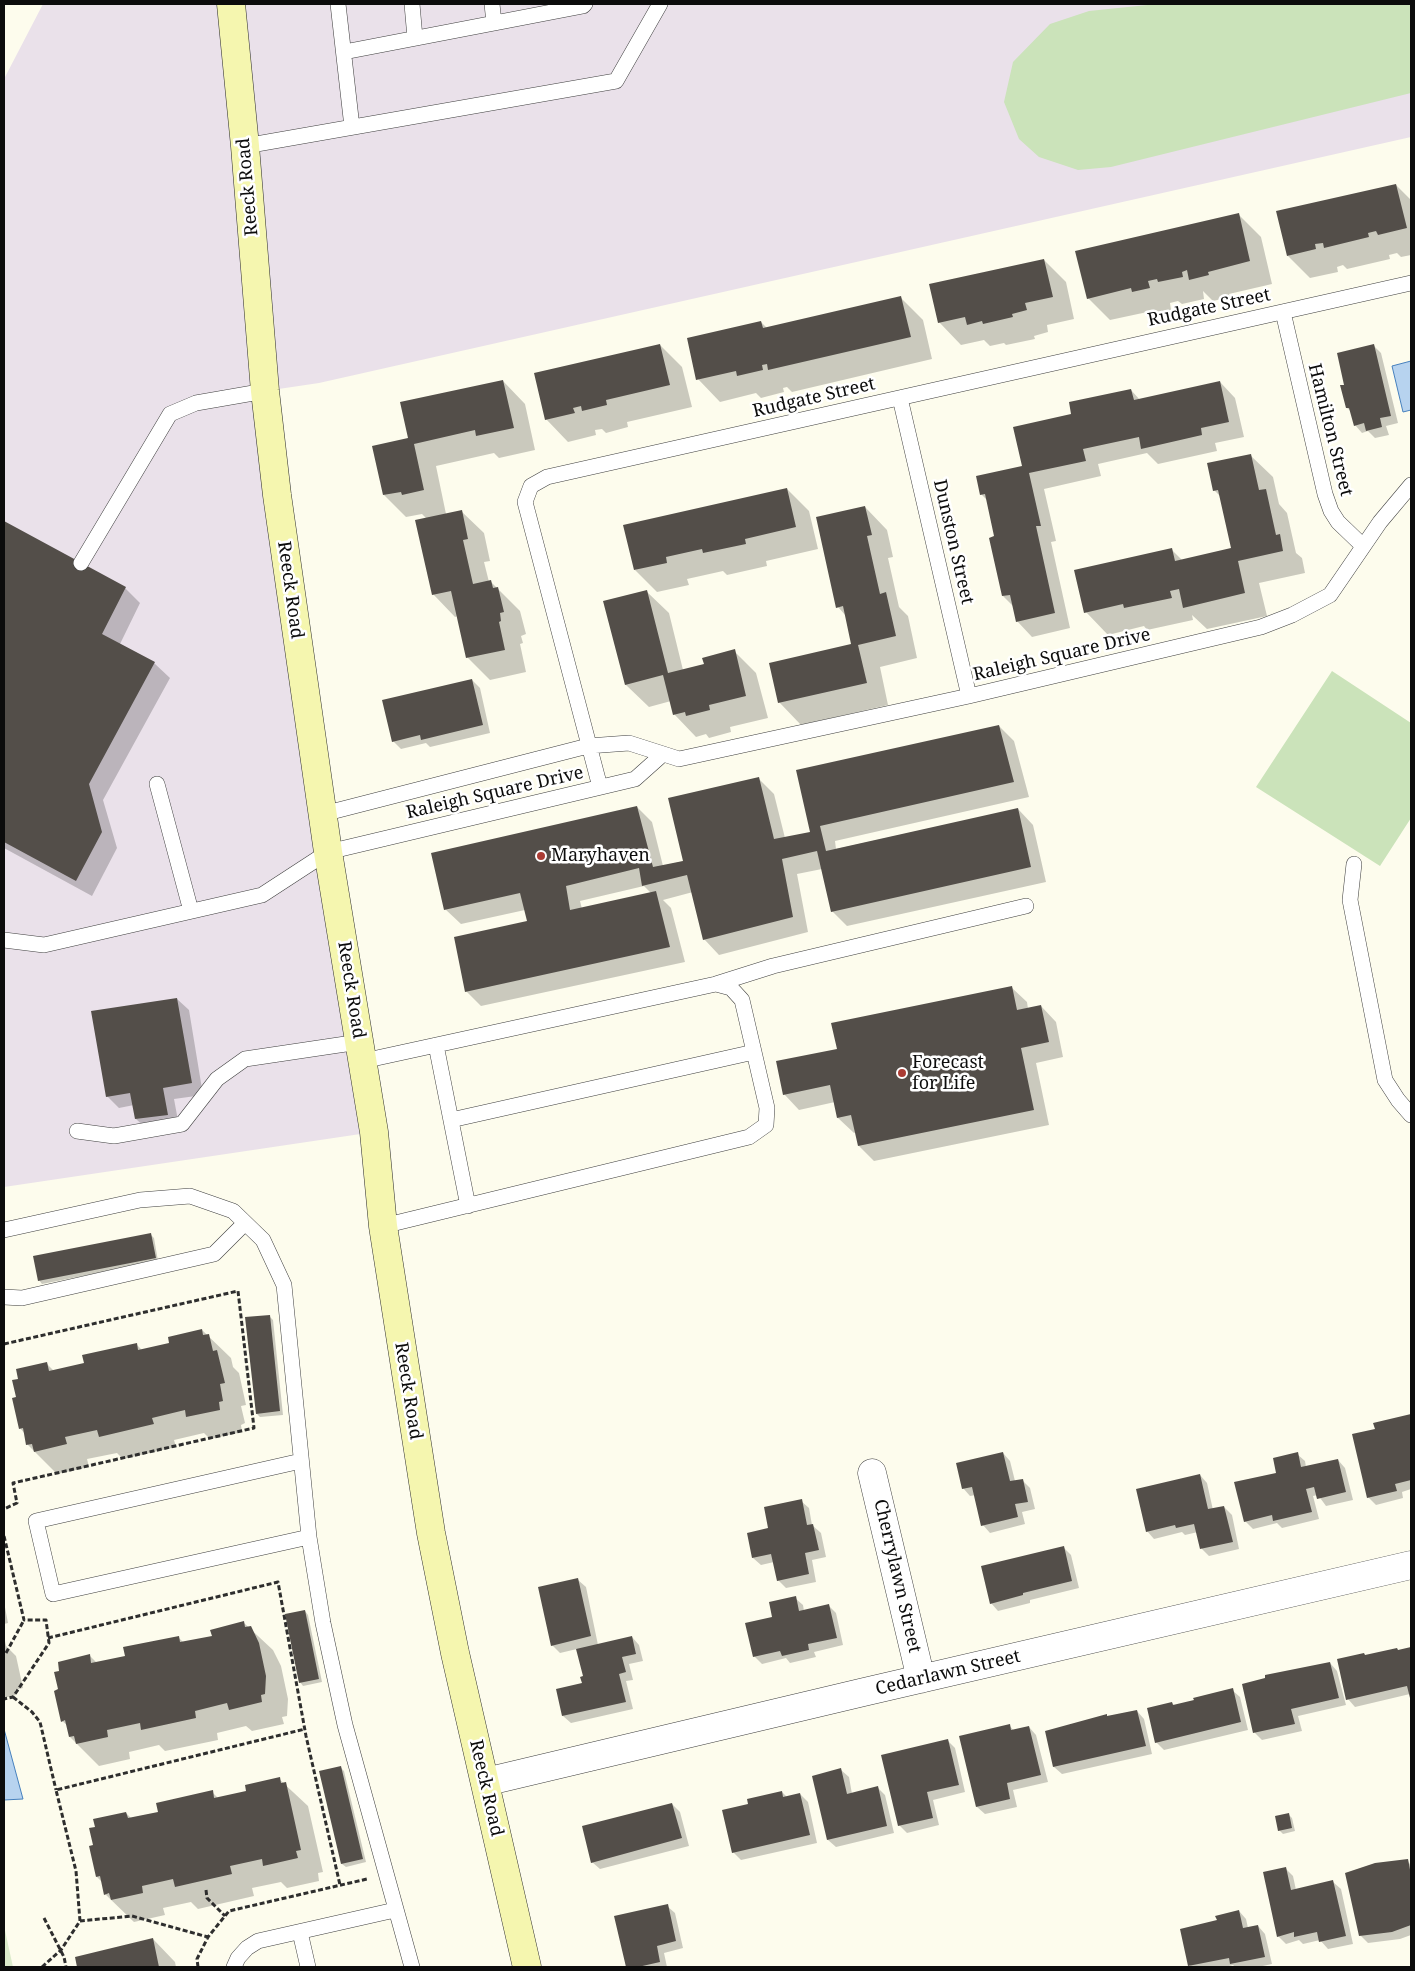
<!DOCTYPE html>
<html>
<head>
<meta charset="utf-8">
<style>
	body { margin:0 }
	#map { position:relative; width:1415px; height:1971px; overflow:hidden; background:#fdfced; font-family:"Noto Serif",serif }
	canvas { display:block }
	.frame { position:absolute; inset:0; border:5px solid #0c0c0c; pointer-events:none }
</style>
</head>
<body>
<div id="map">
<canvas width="1415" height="1971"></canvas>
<div class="frame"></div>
</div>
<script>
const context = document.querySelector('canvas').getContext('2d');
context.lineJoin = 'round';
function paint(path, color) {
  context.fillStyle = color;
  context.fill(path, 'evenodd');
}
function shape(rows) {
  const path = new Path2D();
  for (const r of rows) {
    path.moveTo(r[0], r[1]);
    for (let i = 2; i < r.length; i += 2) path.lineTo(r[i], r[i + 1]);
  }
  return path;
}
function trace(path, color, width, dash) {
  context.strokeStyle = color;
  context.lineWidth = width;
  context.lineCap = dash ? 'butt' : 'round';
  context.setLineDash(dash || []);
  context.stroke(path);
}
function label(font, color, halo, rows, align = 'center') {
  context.font = font + ' "Noto Serif",serif';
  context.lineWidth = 5;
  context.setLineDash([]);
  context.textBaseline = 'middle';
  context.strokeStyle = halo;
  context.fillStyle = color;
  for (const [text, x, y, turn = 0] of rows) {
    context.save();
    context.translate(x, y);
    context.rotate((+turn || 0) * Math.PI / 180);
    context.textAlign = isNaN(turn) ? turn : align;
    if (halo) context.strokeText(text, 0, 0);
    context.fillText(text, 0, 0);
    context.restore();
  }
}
const industrial = shape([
	[43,4,1411,4,1411,137,319,383,265,391,374,1132,4,1187,4,79]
]);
const green = shape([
	[1157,4,1411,4,1411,93,1111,167,1078,170,1039,157,1019,139,1004,102,1013,62,1050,24,1089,11],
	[1332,671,1411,723,1411,818,1380,866,1256,787]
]);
const pitch = shape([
	[4,1926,13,1967,4,1967]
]);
const water = shape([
	[1411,361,1411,410,1403,412,1392,366,1411,361],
	[4,1729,23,1799,4,1800,4,1729]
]);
const shadow = shape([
	[1396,185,1411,200,1411,255,1401,257,1397,253,1389,255,1390,259,1347,269,1343,265,1337,267,1338,272,1310,278,1288,256],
	[1239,215,1261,237,1272,284,1229,294,1230,297,1213,301,1203,291,1204,299,1182,304,1178,301,1170,303,1171,310,1156,314,1152,311,1110,320,1088,298],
	[1044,260,1066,282,1074,319,1047,325,1048,332,1034,336,1035,339,1006,345,1004,343,990,346,984,340,961,345,939,322],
	[901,298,923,320,932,359,792,392,787,387,783,388,784,392,761,398,756,393,720,402,698,379,761,322,767,328],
	[660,345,682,367,692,407,627,422,628,427,606,433,602,429,595,430,596,435,568,442,546,419],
	[1374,346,1381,353,1398,423,1386,426,1389,435,1375,438,1368,431,1362,433,1355,425,1352,412,1347,408,1346,386],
	[503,381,525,404,535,450,499,458,494,453,436,466,446,514,461,511,484,533,490,561,484,562,489,582,491,582,520,611,526,634,521,636,523,643,520,644,526,672,490,680,468,658,458,616,455,617,433,594,427,519,422,514,406,517,384,495,410,439],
	[1220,382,1235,398,1244,437,1215,443,1217,451,1158,464,1147,453,1098,464,1101,476,1044,489,1056,541,1051,542,1070,628,1032,637,1017,621,1013,606,1003,596,995,537,987,500,981,494,1024,467,1073,415,1131,390,1140,400],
	[1250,455,1273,477,1279,504,1287,513,1296,553,1302,558,1305,573,1259,583,1267,616,1207,629,1192,615,1193,620,1147,630,1144,626,1108,635,1086,612,1171,549,1182,560,1233,549,1221,497,1214,490],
	[787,489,809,511,818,549,766,561,767,566,727,575,723,571,687,579,689,585,657,592,635,570],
	[865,507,887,530,893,557,888,558,899,607,908,616,917,658,880,667,888,705,801,725,779,702,853,645,846,616,838,607],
	[4,522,125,588,140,603,120,644,154,663,170,678,103,800,117,848,92,896,4,848],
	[646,591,669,613,683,670,705,665,734,651,756,673,768,718,730,727,731,732,709,738,706,734,696,737,674,714,671,701,649,707,626,685,605,602],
	[472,680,480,688,490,733,430,747,426,743,401,749,393,741],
	[999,726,1014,741,1029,797,835,841,836,849,1018,809,1033,825,1046,882,847,926,832,911,822,869,797,874,808,932,719,955,704,939,693,892,663,900,671,908,685,962,481,1006,466,991,528,922,525,910,461,924,445,909,637,807,652,822,663,866,684,861,759,779,774,794,785,838,812,833,797,771],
	[644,886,651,893,582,909,580,901],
	[1011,987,1027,1002,1028,1009,1041,1006,1056,1022,1063,1057,1036,1063,1049,1125,874,1161,859,1146,856,1132,854,1133,838,1118,835,1102,799,1110,784,1094,838,1050],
	[177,999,189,1010,203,1095,174,1099,179,1126,148,1130,136,1119,134,1105,119,1108,107,1096],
	[151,1235,154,1238,158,1261,42,1284,39,1280],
	[269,1316,273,1320,283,1415,260,1417,257,1414],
	[202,1330,231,1358,233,1367,239,1373,246,1405,241,1406,245,1423,241,1425,242,1432,210,1439,204,1433,174,1440,176,1447,123,1459,117,1453,87,1459,89,1467,57,1474,28,1445,25,1434,20,1428,18,1398,20,1380,47,1364,54,1371,86,1364,136,1344,142,1350,171,1344],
	[1411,1415,1411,1489,1402,1492,1403,1498,1376,1505,1368,1497,1376,1430,1375,1424],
	[1003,1453,1010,1461,1015,1481,1022,1480,1030,1488,1035,1509,1022,1512,1025,1524,990,1533,983,1525,976,1495,970,1496,963,1488],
	[1297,1454,1305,1461,1306,1467,1338,1460,1345,1468,1353,1500,1326,1506,1318,1495,1313,1496,1319,1519,1282,1528,1277,1523,1253,1529,1245,1521,1277,1474],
	[1200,1475,1207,1483,1213,1510,1224,1507,1232,1515,1239,1549,1209,1556,1202,1549,1198,1532,1185,1535,1182,1532,1154,1539,1147,1531],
	[801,1501,809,1508,812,1525,821,1533,826,1557,812,1560,816,1582,786,1588,778,1580,774,1562,761,1565,753,1558,770,1529],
	[1063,1547,1071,1555,1079,1588,1030,1600,1030,1603,998,1611,991,1603],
	[578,1580,586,1587,598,1645,632,1637,639,1645,643,1661,629,1664,633,1680,626,1681,633,1709,571,1723,563,1716,583,1684,584,1677,577,1649,560,1653,552,1645],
	[795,1598,803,1605,804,1611,828,1605,836,1613,843,1645,814,1652,816,1657,790,1663,786,1658,762,1664,754,1656,774,1618],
	[4,1602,8,1623,4,1624],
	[305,1611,308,1615,322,1682,303,1686,300,1682],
	[244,1623,273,1650,281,1666,288,1699,287,1716,282,1717,284,1724,252,1731,246,1726,217,1733,218,1740,165,1751,159,1745,129,1752,130,1759,99,1766,70,1737,68,1726,62,1721,59,1690,89,1655,97,1663,127,1657,179,1638,184,1643,213,1637],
	[4,1636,6,1646,16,1656,23,1688,15,1690,16,1695,4,1698],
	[1411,1648,1411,1700,1410,1694,1355,1707,1348,1699,1366,1657],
	[1330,1663,1337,1671,1346,1705,1298,1716,1302,1731,1262,1740,1255,1733,1243,1685,1267,1679,1266,1676],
	[1232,1690,1240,1697,1248,1730,1164,1750,1156,1742,1172,1703,1175,1706],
	[1137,1711,1144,1719,1152,1754,1062,1774,1054,1767,1047,1732,1106,1716,1108,1717],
	[1009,1725,1014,1731,1029,1727,1036,1735,1048,1782,1013,1790,1017,1807,985,1814,977,1807],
	[947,1740,955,1748,965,1792,933,1800,939,1825,907,1833,899,1825],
	[341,1768,344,1771,366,1862,346,1867,342,1864],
	[841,1770,849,1777,852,1794,878,1788,885,1795,894,1833,836,1847,828,1840],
	[279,1779,308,1806,323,1872,318,1873,319,1881,287,1888,281,1882,252,1888,254,1896,198,1909,191,1902,163,1908,165,1915,134,1922,105,1894,102,1882,97,1877,94,1846,126,1813,132,1819,159,1813,212,1792,219,1799,248,1792],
	[782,1792,787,1797,800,1794,808,1802,817,1843,741,1860,733,1852,750,1805],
	[672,1804,680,1812,689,1846,600,1869,592,1862],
	[1289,1815,1292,1818,1295,1831,1283,1834,1279,1830],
	[1407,1861,1411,1865,1411,1935,1400,1939,1368,1943,1360,1935],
	[1285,1868,1293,1876,1296,1890,1333,1882,1341,1889,1353,1944,1328,1949,1320,1940,1303,1944,1299,1940,1286,1944,1278,1936],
	[667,1906,675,1913,683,1948,664,1953,667,1967,627,1967,616,1917],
	[1239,1911,1246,1919,1248,1928,1258,1926,1265,1934,1272,1964,1258,1967,1235,1967,1233,1965,1225,1967,1191,1967,1190,1966,1218,1921],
	[153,1939,175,1962,176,1967,78,1967,76,1958]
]);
const building = shape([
	[1396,184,1407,228,1378,235,1376,231,1368,233,1369,237,1324,248,1323,243,1315,244,1316,249,1287,256,1276,211],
	[1239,213,1250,261,1208,272,1209,275,1189,280,1187,270,1182,272,1183,277,1158,282,1157,279,1148,281,1150,288,1132,292,1131,288,1087,299,1075,251],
	[1044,259,1053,297,1025,303,1027,310,1012,314,1013,317,983,324,982,321,967,325,965,317,938,323,929,284],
	[901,296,911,337,768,370,767,364,762,365,763,370,737,376,736,371,696,380,687,338,761,321,763,328],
	[660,344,670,385,606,400,607,405,582,411,581,406,573,408,575,413,545,420,534,373],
	[1374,344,1391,416,1380,418,1382,427,1366,431,1364,423,1354,426,1349,408,1346,408,1340,385,1344,385,1337,353],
	[503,380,514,428,476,436,475,430,414,444,424,490,402,495,401,492,383,495,372,446,408,438,400,402],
	[1220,381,1229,422,1201,428,1202,435,1141,449,1139,437,1083,449,1086,461,1029,473,1041,526,1036,526,1055,613,1016,622,1010,595,1002,596,989,538,994,536,985,494,980,495,976,476,1022,466,1013,427,1071,414,1069,402,1131,389,1134,400],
	[1251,454,1259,490,1266,489,1276,535,1280,534,1283,551,1238,561,1245,593,1183,608,1179,589,1170,591,1172,598,1124,608,1123,604,1084,613,1074,570,1172,548,1175,561,1231,548,1218,490,1213,491,1207,463],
	[787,488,796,527,745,539,746,544,703,553,702,549,666,557,667,563,634,570,623,525],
	[865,506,872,535,867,536,880,594,886,592,896,636,858,645,867,683,778,703,769,663,851,644,843,606,836,608,816,517],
	[462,510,468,539,463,540,473,584,491,580,493,588,498,587,504,612,500,613,501,621,499,622,505,650,466,658,451,591,432,595,415,520],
	[4,521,126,587,102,634,155,662,89,784,102,832,76,881,4,842],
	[647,590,668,673,704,664,702,658,735,649,746,696,709,705,710,710,686,716,685,712,673,715,663,675,625,685,603,601],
	[472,679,483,725,421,740,420,735,392,742,382,700],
	[999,725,1014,782,820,826,826,851,1018,808,1031,867,831,912,817,851,782,859,793,917,703,940,687,875,642,886,639,868,566,886,570,910,656,891,670,947,465,992,454,937,527,921,520,893,444,910,431,853,637,806,653,867,683,861,668,798,759,777,774,839,810,832,796,770],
	[1012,986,1017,1010,1041,1005,1049,1042,1021,1048,1034,1110,858,1146,851,1115,837,1118,830,1085,783,1095,776,1061,837,1049,831,1023],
	[177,998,192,1083,163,1088,168,1115,135,1119,130,1093,106,1097,91,1011],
	[151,1233,156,1258,38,1281,33,1256],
	[270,1315,280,1411,256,1414,245,1317],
	[202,1329,203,1335,209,1334,213,1351,217,1350,225,1383,220,1384,223,1401,219,1402,220,1410,186,1417,185,1410,152,1418,154,1424,99,1437,97,1430,65,1437,67,1444,34,1452,32,1444,26,1445,23,1428,19,1429,12,1398,16,1397,12,1380,18,1379,16,1369,47,1362,49,1371,84,1363,82,1355,137,1343,138,1350,169,1343,168,1337],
	[1411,1414,1411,1480,1395,1484,1397,1491,1367,1498,1352,1434,1375,1429,1373,1423],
	[1003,1452,1010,1481,1023,1479,1028,1502,1015,1504,1018,1517,981,1526,972,1487,962,1489,956,1463],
	[1298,1452,1301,1467,1338,1459,1346,1492,1317,1499,1314,1487,1306,1489,1312,1512,1273,1521,1272,1515,1244,1522,1234,1482,1276,1473,1273,1458],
	[1200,1474,1208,1509,1224,1506,1233,1542,1200,1549,1194,1524,1176,1528,1175,1525,1146,1532,1136,1489],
	[802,1499,807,1525,813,1524,819,1550,805,1553,809,1574,777,1581,771,1554,752,1558,747,1533,768,1528,764,1507],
	[1064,1546,1072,1581,1023,1593,1023,1595,990,1604,981,1566],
	[578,1578,591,1636,551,1646,538,1587],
	[796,1596,799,1611,829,1604,837,1638,808,1644,809,1650,782,1656,780,1651,753,1657,745,1623,772,1617,769,1602],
	[305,1610,319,1679,299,1683,285,1614],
	[244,1621,245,1627,251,1626,259,1643,266,1676,265,1694,261,1695,262,1702,229,1710,227,1703,195,1711,196,1718,141,1730,140,1723,107,1730,108,1737,76,1744,74,1736,69,1737,65,1720,61,1722,54,1691,58,1689,54,1672,59,1671,58,1662,90,1654,91,1663,125,1656,123,1647,179,1636,180,1642,212,1636,210,1630],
	[632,1636,636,1654,622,1657,626,1672,619,1674,626,1702,562,1716,556,1689,582,1683,580,1677,583,1676,576,1649],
	[1411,1647,1411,1702,1407,1686,1346,1700,1337,1659,1364,1653,1365,1655,1397,1648,1398,1650],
	[1330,1662,1339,1698,1291,1709,1295,1724,1253,1733,1242,1684,1265,1678,1265,1675],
	[1233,1688,1241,1722,1155,1743,1147,1708,1172,1702,1173,1705,1194,1700,1193,1698],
	[1137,1710,1146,1746,1053,1767,1045,1731,1107,1714,1107,1716],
	[1010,1724,1011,1730,1029,1726,1041,1775,1007,1783,1010,1799,976,1807,959,1736],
	[948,1739,959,1785,927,1792,933,1818,898,1826,881,1755],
	[341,1766,363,1859,341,1864,319,1771],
	[841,1768,847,1794,878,1786,887,1826,827,1840,812,1776],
	[280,1777,281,1783,286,1782,301,1850,296,1851,298,1858,263,1866,262,1859,230,1866,232,1874,175,1887,173,1879,142,1886,143,1893,111,1900,109,1893,104,1895,100,1876,96,1877,89,1846,93,1845,89,1828,95,1827,93,1819,126,1812,128,1818,158,1812,156,1803,213,1790,214,1798,246,1791,245,1785],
	[782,1791,783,1797,800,1793,810,1835,732,1853,722,1810,748,1804,747,1799],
	[672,1803,682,1838,591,1863,582,1826],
	[1289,1813,1292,1828,1278,1831,1275,1816],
	[1408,1859,1411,1875,1411,1925,1392,1932,1359,1936,1345,1873,1375,1863],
	[1286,1867,1291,1890,1333,1880,1346,1936,1319,1942,1317,1932,1294,1937,1294,1932,1277,1937,1263,1872],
	[668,1904,676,1941,657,1946,660,1962,638,1967,626,1967,614,1916],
	[1239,1910,1243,1928,1258,1925,1265,1957,1230,1964,1229,1958,1188,1966,1180,1929,1217,1920,1215,1916],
	[153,1938,159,1967,77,1967,75,1957]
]);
const path = shape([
	[4,1344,238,1291,254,1428,13,1483,17,1503,4,1509],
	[4,1536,24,1620,46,1620,49,1643,13,1697,4,1699],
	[48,1638,278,1582,306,1736,340,1885],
	[6,1653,24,1620],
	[13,1697,32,1712,40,1722,56,1790],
	[206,1890,207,1898,225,1916],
	[44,1918,64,1957,66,1967],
	[80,1921,76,1871,56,1790,305,1729],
	[42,1967,61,1950,80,1921,132,1916,208,1937],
	[198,1967,197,1959,208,1937,229,1911,367,1879]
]);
const lane = shape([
	[338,4,352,127],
	[412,4,415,38],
	[492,4,494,23],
	[344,52,583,6,585,4],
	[245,146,616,81,660,4],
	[1283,312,1325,494,1331,511,1338,522,1363,546],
	[900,398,969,696],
	[81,563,170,414,196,403,265,391],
	[157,784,191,911],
	[600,787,525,502,531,486,547,477,1411,283],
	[323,814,588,746,629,743,679,759,969,696,1261,627,1292,615,1330,595,1380,522,1411,485],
	[1354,864,1350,900,1385,1080,1398,1100,1411,1115],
	[4,940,44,945,262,895,328,852,635,779,663,754],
	[716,984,773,966,1026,906],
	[436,1045,468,1206],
	[363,1061,716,984,731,988,742,1000,767,1108,766,1125,749,1137,383,1226],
	[451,1120,754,1052],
	[77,1131,114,1136,182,1124,217,1079,245,1059,359,1042],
	[4,1230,140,1200,190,1196,233,1211,263,1240,284,1285,309,1537,323,1623,345,1725,412,1967],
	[4,1297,22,1298,214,1254,245,1223],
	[301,1461,36,1521,53,1594,309,1537],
	[300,1932,308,1967],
	[234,1967,238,1958,247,1948,258,1941,395,1910]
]);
const street = shape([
	[872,1473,921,1679],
	[485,1782,864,1692,1411,1565]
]);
const secondary = shape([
	[231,4,245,146,265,391,277,495,328,852,374,1132,383,1226,431,1533,455,1653,527,1967]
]);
const markers = [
	[541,856,5,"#ab3c34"],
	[902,1073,5,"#ab3c34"]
];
const streetNames = [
	["Reeck Road",248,187,-95],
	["Rudgate Street",1209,308,-12],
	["Rudgate Street",814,398,-13],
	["Hamilton Street",1330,430,76],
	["Dunston Street",953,542,77],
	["Reeck Road",290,590,82],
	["Raleigh Square Drive",1062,655,-13],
	["Raleigh Square Drive",495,793,-13],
	["Reeck Road",351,990,81],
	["Reeck Road",408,1391,81],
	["Cherrylawn Street",897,1576,77],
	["Cedarlawn Street",948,1673,-13],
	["Reeck Road",486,1788,77]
];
const poiNames = [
	["Maryhaven",551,856],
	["Forecast",912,1063],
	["for Life",912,1084]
];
paint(industrial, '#eae1ea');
paint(green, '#cbe3ba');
paint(pitch, '#dcebcb');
paint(water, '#b7d3ef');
trace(water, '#4680bd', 1);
paint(shadow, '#0003');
paint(building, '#534e49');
trace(lane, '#3f3f3f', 16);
trace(street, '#3f3f3f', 29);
trace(secondary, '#2e2e2e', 29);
trace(path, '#2e2e2e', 3, [5, 2.5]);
trace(lane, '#fff', 15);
trace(street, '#fff', 28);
trace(secondary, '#f5f6af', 28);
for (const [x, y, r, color] of markers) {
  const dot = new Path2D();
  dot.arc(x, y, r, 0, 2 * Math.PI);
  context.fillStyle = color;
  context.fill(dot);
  trace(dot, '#fff', 2);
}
label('18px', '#0c0c0c', '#fff', streetNames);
label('18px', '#0c0c0c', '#fff', poiNames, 'left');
</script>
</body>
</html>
